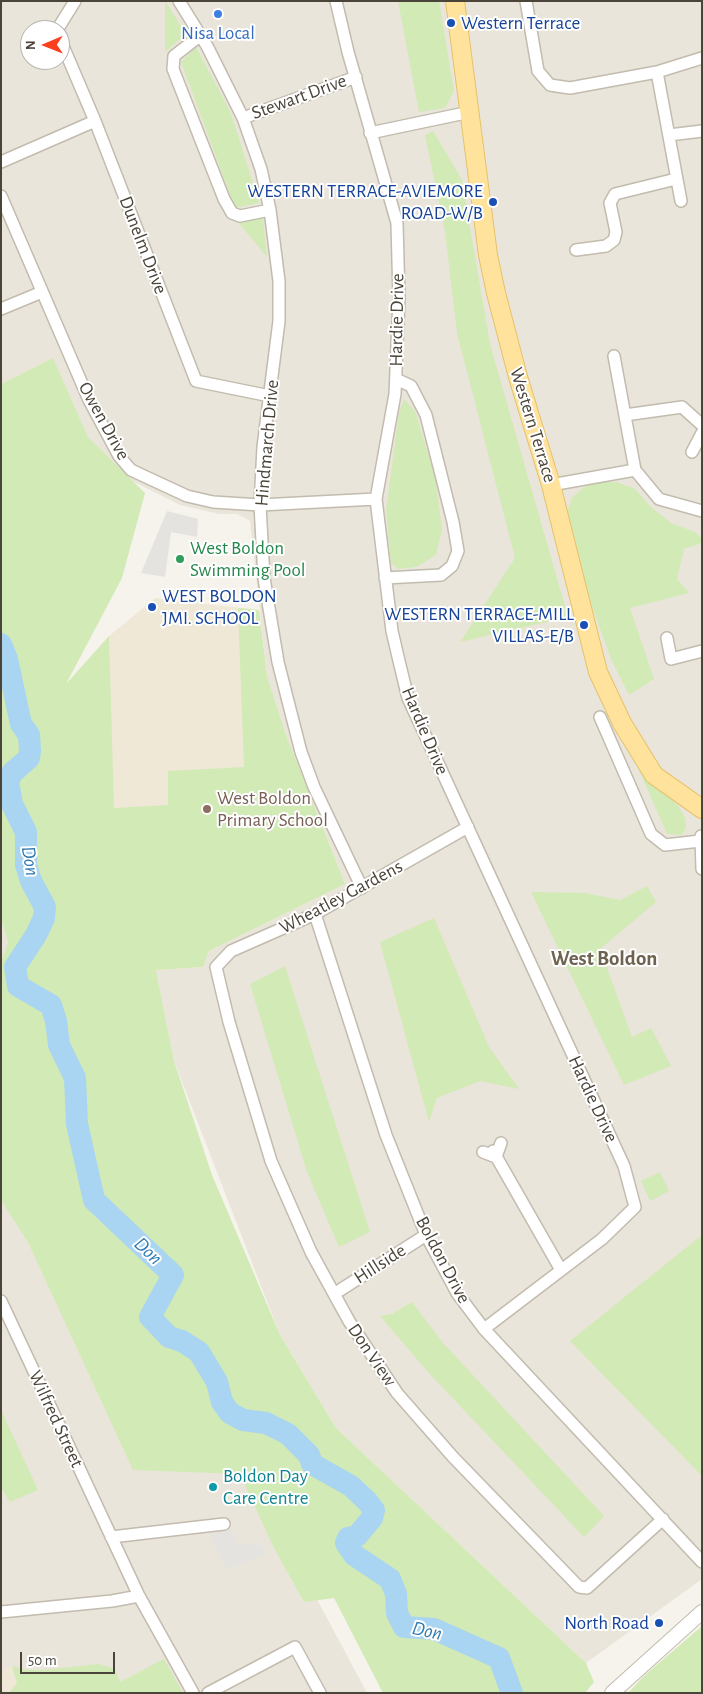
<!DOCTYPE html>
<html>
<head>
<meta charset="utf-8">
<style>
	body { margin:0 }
	#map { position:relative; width:703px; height:1694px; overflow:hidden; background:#f6f3ec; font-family:"Alegreya Sans",sans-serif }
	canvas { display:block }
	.frame { position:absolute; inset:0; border:2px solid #4b4439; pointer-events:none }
	.north { position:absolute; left:20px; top:20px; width:50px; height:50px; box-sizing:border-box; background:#fff; border:1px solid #b7b4b0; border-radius:50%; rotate:269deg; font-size:14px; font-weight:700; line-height:20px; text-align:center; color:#4b4439 }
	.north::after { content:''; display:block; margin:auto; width:18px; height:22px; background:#fc3f1d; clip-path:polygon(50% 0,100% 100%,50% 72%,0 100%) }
	.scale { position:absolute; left:20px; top:1652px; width:95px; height:22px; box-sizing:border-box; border:2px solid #4b4439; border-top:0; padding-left:6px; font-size:15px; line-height:18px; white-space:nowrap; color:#4b4439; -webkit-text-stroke:4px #fff; paint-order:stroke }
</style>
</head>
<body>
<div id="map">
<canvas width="703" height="1694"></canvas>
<div class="frame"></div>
<div class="north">N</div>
<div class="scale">50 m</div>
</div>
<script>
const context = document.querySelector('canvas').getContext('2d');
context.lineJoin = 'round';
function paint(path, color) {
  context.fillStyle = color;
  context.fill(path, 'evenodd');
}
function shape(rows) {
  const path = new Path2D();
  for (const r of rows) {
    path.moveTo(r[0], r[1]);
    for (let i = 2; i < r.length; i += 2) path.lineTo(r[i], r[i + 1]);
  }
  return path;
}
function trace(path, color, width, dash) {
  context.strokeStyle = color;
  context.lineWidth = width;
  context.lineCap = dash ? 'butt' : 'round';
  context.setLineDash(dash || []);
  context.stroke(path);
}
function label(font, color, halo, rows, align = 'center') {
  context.font = font + ' "Alegreya Sans",sans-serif';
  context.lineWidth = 4;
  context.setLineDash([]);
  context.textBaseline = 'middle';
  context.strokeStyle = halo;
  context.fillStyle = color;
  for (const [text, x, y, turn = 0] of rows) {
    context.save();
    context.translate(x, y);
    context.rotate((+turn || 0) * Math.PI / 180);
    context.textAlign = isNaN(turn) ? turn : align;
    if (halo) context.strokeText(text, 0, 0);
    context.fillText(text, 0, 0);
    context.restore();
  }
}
const residential = shape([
	[1,1,702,1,702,1579,586,1663,336,1428,280,1335,174,1061,156,970,203,967,209,951,345,884,286,735,267,676,250,521,237,514,219,514,180,505,126,478,88,437,53,359,1,384],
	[30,30,60,30,60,60,30,60],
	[1,917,8,943,1,1015],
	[1,1186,248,1470,367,1693,1,1693]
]);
const education = shape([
	[155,598,259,610,267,676,286,735,345,884,209,951,203,967,156,970,65,686,109,636],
	[12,1666,27,1670,41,1670,50,1693,1,1693,1,1671]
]);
const green = shape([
	[165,1,186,34,165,52],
	[398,1,439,1,454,91,445,108,419,112],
	[196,47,231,113,259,203,235,208,181,62],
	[433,131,462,180,490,344,568,617,460,642,515,558,457,333,445,232,425,135],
	[263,218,267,257,238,222],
	[53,358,88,437,145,493,122,578,66,684,109,636,114,808,168,805,168,771,244,767,238,608,259,610,267,676,286,735,345,884,209,951,203,967,156,970,174,1061,212,1175,280,1335,336,1428,586,1663,594,1682,585,1693,383,1693,334,1598,304,1602,274,1548,240,1474,133,1470,28,1242,1,1200,1,962,8,943,1,917,1,384],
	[404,399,415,411,435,476,442,529,436,555,416,567,398,569,391,563,386,510,399,413],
	[597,482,617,482,635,489,651,507,671,523,695,532,702,539,702,543,684,549,677,579,689,593,630,608,654,679,629,695,611,659,585,587,567,512,572,498,583,488],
	[638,768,679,807,685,818,686,828,682,835,667,834],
	[647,886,656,902,600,949,632,1037,651,1028,671,1066,624,1085,531,892,585,893,620,900],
	[434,918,489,1047,519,1089,480,1081,437,1098,429,1122,380,942],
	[285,966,370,1232,339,1247,307,1172,250,984],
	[660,1172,669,1191,650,1201,641,1181],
	[702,1235,702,1476,570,1341],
	[412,1302,443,1343,604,1516,584,1537,428,1372,380,1316,392,1314],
	[1,1410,38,1490,10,1502,1,1487],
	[702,1626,702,1693,628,1693,645,1675],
	[164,1659,183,1693,9,1693,17,1683,12,1666,27,1670,41,1670,99,1664,115,1669,120,1682]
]);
const parking = shape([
	[167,511,198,519,197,537,171,532,165,577,141,573],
	[227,1518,236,1543,262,1545,266,1554,227,1570,203,1519]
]);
const river = shape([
	[1,644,7,659,21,724,29,735,30,751,29,758,12,773,8,782,12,804,26,832,26,865,31,881,45,907,44,918,36,935,15,967,18,986,51,1005,56,1021,59,1045,75,1078,77,1124,94,1200,173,1275,150,1317,169,1337,182,1341,199,1352,217,1382,222,1402,230,1413,243,1420,266,1423,288,1434,309,1455,312,1464,351,1486,367,1501,374,1510,372,1518,357,1536,348,1538,346,1543,354,1555,390,1579,396,1594,397,1613,404,1627,434,1629,499,1658,512,1693]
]);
const minor = shape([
	[179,1,207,46,243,118,261,169,270,210,279,281,279,321,263,447,260,505,264,578,278,662,301,752,314,787,362,888],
	[336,1,348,52,397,223,399,298,395,394,376,499,392,631,399,661,408,698,624,1166,635,1207,602,1239,484,1329],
	[526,1,538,71,550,85,570,88,657,72,702,58],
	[57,30,75,1],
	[201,35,174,56,173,69,224,199,232,213,240,216,270,210],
	[60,39,95,121,196,381,270,396],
	[657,72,681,201],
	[243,118,356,77],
	[370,133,470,112],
	[669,135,702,131],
	[1,162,95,121],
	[1,196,89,400,119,456,131,470,187,496,213,502,260,505,376,499],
	[576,250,606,246,614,240,616,232,610,203,615,194,676,179],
	[1,309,42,292],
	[614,356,635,470],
	[625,415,682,407,702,425],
	[692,452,702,433],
	[551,485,635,470,659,499,702,511],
	[385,578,441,575,452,566,458,551,453,522,426,415,411,386,396,379],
	[667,638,671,659,702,651],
	[600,717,651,834,665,845,700,841],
	[468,827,315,914,231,951,216,967,229,1022,271,1161,311,1252,349,1321,397,1393,453,1457,579,1587,587,1588,663,1519],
	[701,836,702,869],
	[315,914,386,1135,426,1235,457,1293,484,1329,702,1562],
	[493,1151,561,1270],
	[483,1152,496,1157,501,1143],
	[334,1294,426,1235],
	[1,1301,139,1596,193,1693],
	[111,1537,224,1524],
	[1,1612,112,1601,139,1596],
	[208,1693,295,1647,320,1693]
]);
const tertiary = shape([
	[612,1693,702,1612]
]);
const primary = shape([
	[455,1,488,255,496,293,518,377,551,485,598,672,622,723,654,775,702,809]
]);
const markers = [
	[218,14,5,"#3f7fe0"],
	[451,23,5,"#1a4fb4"],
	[493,202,5,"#1a4fb4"],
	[180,559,5,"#2e9e5b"],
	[152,607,5,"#1a4fb4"],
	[584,625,5,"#1a4fb4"],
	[207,809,5,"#8d6e63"],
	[213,1487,5,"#0f9aa8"],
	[659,1623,5,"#1a4fb4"]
];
const transitNames = [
	["Western Terrace",461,23,"left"],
	["WESTERN TERRACE-AVIEMORE",483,191],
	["ROAD-W/B",483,213],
	["WEST BOLDON",162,596,"left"],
	["JMI. SCHOOL",162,618,"left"],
	["WESTERN TERRACE-MILL",574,614],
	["VILLAS-E/B",574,636],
	["North Road",649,1623]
];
const shopNames = [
	["Nisa Local",218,33]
];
const streetNames = [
	["Stewart Drive",299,97,-20],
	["Dunelm Drive",143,245,69],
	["Hardie Drive",397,320,-89],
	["Owen Drive",104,421,61],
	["Western Terrace",533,425,73],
	["Hindmarch Drive",267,443,-85],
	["Hardie Drive",425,731,67],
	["Wheatley Gardens",341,897,-28],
	["Hardie Drive",593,1099,65],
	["Boldon Drive",443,1260,62],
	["Hillside",380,1264,-33],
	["Don View",372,1355,56],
	["Wilfred Street",56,1419,65]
];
const leisureNames = [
	["West Boldon",190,548],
	["Swimming Pool",190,570]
];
const educationNames = [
	["West Boldon",217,798],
	["Primary School",217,820]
];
const cultureNames = [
	["Boldon Day",223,1476],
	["Care Centre",223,1498]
];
const waterNames = [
	["Don",30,861,81],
	["Don",148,1251,44],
	["Don",427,1631,13]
];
const quarterNames = [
	["West Boldon",604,959]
];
paint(residential, '#eae5da');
paint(education, '#efe8d6');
paint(green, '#d2eab5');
paint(parking, '#e5e3e0');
trace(river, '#a9d4f2', 22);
trace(minor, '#c2bbae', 14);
trace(tertiary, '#c2bbae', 16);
trace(primary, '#e6c16a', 20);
trace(minor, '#fff', 11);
trace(tertiary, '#fff', 14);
trace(primary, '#ffe39c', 18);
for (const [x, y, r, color] of markers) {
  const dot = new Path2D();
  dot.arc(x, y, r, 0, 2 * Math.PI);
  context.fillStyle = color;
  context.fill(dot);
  trace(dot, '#fff', 2);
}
label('19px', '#164399', '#fff', transitNames, 'right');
label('19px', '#366cbe', '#fff', shopNames);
label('19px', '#4b4439', '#fff', streetNames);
label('19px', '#27864d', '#fff', leisureNames, 'left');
label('19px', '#785e54', '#fff', educationNames, 'left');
label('19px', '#0d838f', '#fff', cultureNames, 'left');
label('italic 20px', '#2e7ab2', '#fff', waterNames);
label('bold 21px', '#6e6250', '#fff', quarterNames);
</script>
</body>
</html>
